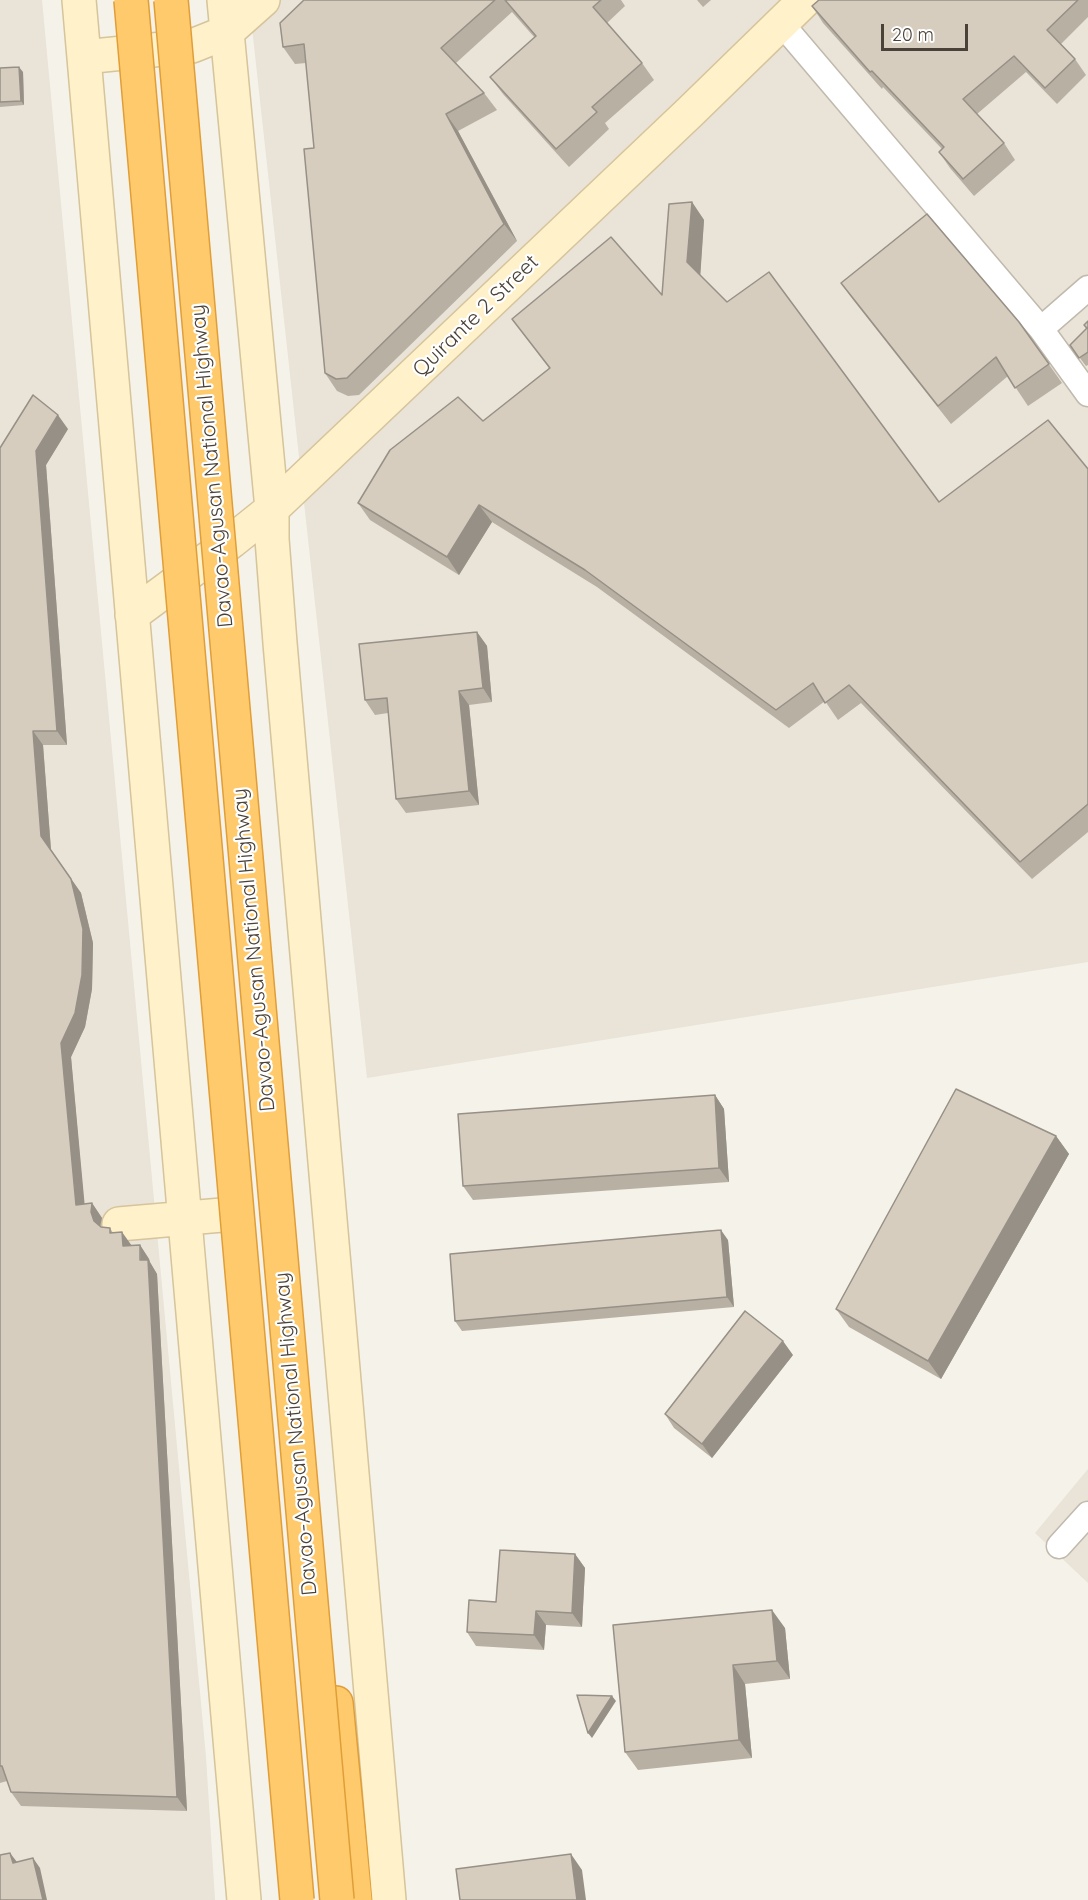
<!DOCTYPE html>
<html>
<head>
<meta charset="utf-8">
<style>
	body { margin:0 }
	#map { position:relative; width:1088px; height:1900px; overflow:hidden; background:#f5f2ea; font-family:Quicksand,sans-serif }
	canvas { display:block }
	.scale { position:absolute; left:881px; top:24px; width:87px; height:27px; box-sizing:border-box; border:3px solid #4a4238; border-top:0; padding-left:8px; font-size:18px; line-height:21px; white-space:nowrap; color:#4a4238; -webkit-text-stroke:4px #fff; paint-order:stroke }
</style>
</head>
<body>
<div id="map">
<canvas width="1088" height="1900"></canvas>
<div class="scale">20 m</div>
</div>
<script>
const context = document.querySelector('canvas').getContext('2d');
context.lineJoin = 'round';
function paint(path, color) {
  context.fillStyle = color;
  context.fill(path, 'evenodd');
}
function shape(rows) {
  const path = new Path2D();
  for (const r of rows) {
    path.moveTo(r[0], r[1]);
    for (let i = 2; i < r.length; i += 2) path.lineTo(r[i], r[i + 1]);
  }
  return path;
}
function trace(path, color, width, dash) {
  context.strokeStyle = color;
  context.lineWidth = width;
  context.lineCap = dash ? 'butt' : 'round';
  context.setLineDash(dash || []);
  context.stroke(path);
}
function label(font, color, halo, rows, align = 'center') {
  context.font = font + ' Quicksand,sans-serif';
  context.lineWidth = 4.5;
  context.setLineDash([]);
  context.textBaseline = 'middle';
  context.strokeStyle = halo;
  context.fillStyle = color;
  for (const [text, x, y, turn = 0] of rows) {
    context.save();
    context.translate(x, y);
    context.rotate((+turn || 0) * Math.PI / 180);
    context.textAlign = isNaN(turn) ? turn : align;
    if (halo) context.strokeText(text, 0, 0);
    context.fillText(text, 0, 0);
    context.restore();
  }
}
const residential = shape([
	[0,0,42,0,206,1757,215,1900,0,1900],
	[249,0,1088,0,1088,962,367,1078],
	[1088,1469,1088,1583,1035,1533]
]);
const street = shape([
	[781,23,1041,329,1088,394],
	[1041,329,1088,288],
	[1059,1546,1088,1514]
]);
const secondary = shape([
	[79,0,244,1900],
	[224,0,272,509,272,539,280,643,389,1900],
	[84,57,192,46,227,32,263,0],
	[132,615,232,541,272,509,690,112,805,0],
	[119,1224,222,1215]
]);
const highway = shape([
	[336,1703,355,1900]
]);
const highwayBridge = shape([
	[131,0,297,1900],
	[171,0,337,1900]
]);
const wall = shape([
	[304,0,621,0,625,6,607,23,642,63,654,80,605,123,609,129,569,167,503,94,490,77,535,38,512,12,456,63,484,93,497,110,458,131,517,241,359,395,348,396,337,391,325,373,314,148,306,63,295,64,283,47],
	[697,0,711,0,703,7],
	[819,0,1088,0,1088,17,1061,44,1075,59,1086,75,1057,104,1026,72,977,114,1004,143,1015,160,974,196,950,168,939,152,942,149,883,87,882,89,823,23,812,6],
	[0,68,23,72,24,105,0,107],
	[692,202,704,220,700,275,727,302,939,502,1088,469,1088,832,1032,879,861,703,838,720,825,701,789,728,597,587,492,522,459,575,370,520,358,503,483,421,549,368,512,319,662,295],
	[841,283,1019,322,1062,383,1028,406,1008,376,951,424,854,301],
	[1088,321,1088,365,1086,366,1070,345,1086,329,1084,325],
	[68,429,46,465,67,745,43,745,51,850,81,893,93,943,92,989,85,1027,71,1057,84,1204,92,1203,102,1218,101,1227,110,1228,113,1233,132,1246,140,1245,149,1259,150,1263,157,1274,187,1811,21,1806,11,1792,7,1781,0,1783,0,448],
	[477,632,487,646,492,702,469,705,479,805,406,813,396,799,388,713,375,715,365,700],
	[715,1095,724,1109,729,1182,473,1200,463,1186],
	[1056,1136,1069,1154,941,1379,849,1327,836,1309],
	[728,1240,734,1307,462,1331,455,1321],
	[793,1355,712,1458,674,1428,665,1414],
	[575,1554,585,1568,582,1627,546,1625,544,1650,476,1646,467,1632,496,1602],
	[613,1625,785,1628,790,1679,745,1684,752,1758,638,1770,625,1752]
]);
const shadedWall = shape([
	[19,67,23,72,24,105,21,101],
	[446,114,458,131,517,241,504,224],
	[692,202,704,220,700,280,687,262],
	[58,415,68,429,46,465,67,745,57,731,36,451],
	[479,505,492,522,459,575,447,557],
	[477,632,487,646,492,702,483,688],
	[459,691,469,705,479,805,469,791],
	[33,731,43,745,51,850,81,893,93,943,92,989,85,1027,71,1057,86,1219,76,1205,41,836],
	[715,1095,724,1109,729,1182,719,1168],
	[1056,1136,1069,1154,941,1379,928,1361],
	[92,1203,102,1218,100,1226,94,1221,91,1212],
	[721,1230,728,1240,734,1307,727,1297],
	[122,1232,132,1246,123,1246],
	[140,1245,149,1259,150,1262,157,1274,187,1811,177,1797],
	[783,1341,793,1355,712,1458,702,1444],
	[575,1554,585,1568,582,1627,572,1613],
	[772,1610,785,1628,790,1679,777,1661],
	[536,1611,546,1625,544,1650,534,1635],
	[733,1665,745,1684,752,1758,739,1740],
	[612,1696,616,1701,592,1738,588,1733],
	[10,1853,17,1862,13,1863],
	[571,1854,582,1870,586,1900,577,1900],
	[33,1858,40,1868,47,1900,43,1900]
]);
const building = shape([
	[304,0,495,0,441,48,484,93,446,114,504,224,347,378,336,379,325,373,304,149,314,148,304,44,283,47,280,23,304,0],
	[505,0,601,0,593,7,642,63,592,107,597,112,556,149,490,77,536,36,505,0],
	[819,0,1078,0,1047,30,1075,59,1045,88,1014,56,963,99,1004,143,963,179,939,152,944,147,872,71,870,72,812,6,819,0],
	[19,67,21,101,0,102,0,68,19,67],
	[692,202,687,262,727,302,769,272,939,502,1048,420,1088,469,1088,804,1020,862,849,685,825,703,813,683,776,710,585,570,479,505,447,557,358,503,390,450,458,397,483,421,550,368,512,319,611,237,662,295,669,204,692,202],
	[927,214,1019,322,1049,364,1015,388,996,357,938,406,841,283,927,214],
	[1088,321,1088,352,1079,358,1070,345,1087,328,1084,325,1088,321],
	[33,395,58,415,36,451,57,731,33,731,41,836,71,879,83,929,82,975,75,1013,61,1043,76,1205,92,1203,91,1212,94,1221,101,1227,110,1228,110,1233,122,1232,123,1246,140,1245,140,1260,148,1260,177,1797,11,1792,2,1766,0,1766,0,448,33,395],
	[477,632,483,688,459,691,469,791,396,799,387,698,365,700,359,644,477,632],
	[956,1089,1056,1136,928,1361,836,1309,956,1089],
	[715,1095,719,1168,463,1186,458,1114,715,1095],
	[721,1230,727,1297,455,1321,450,1254,721,1230],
	[745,1311,783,1341,702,1444,665,1414,745,1311],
	[500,1550,575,1554,572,1613,536,1611,534,1635,467,1632,469,1600,496,1602,500,1550],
	[772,1610,777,1661,733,1665,739,1740,625,1752,613,1625,772,1610],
	[577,1695,612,1696,588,1733,577,1695],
	[10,1853,13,1863,33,1858,43,1900,0,1900,0,1855,10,1853],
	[571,1854,577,1900,460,1900,456,1869,571,1854]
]);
const streetNames = [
	["Quirante 2 Street",476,316,-44],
	["Davao-Agusan National Highway",212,466,-95],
	["Davao-Agusan National Highway",254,950,-95],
	["Davao-Agusan National Highway",296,1434,-95]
];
paint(residential, '#e9e3d8');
trace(street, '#c1b9ac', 27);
trace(secondary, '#d6c49a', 36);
trace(highway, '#e09e39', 36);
trace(street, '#fff', 24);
trace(secondary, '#fff1ca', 33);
trace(highway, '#ffca6b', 33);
trace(highwayBridge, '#e09e39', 36, []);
trace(highwayBridge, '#ffca6b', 33);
paint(wall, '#b9b0a4');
paint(shadedWall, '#969086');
paint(building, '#d7cdbf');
trace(building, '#969086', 1.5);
label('21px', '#4a4238', '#fff', streetNames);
</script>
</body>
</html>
